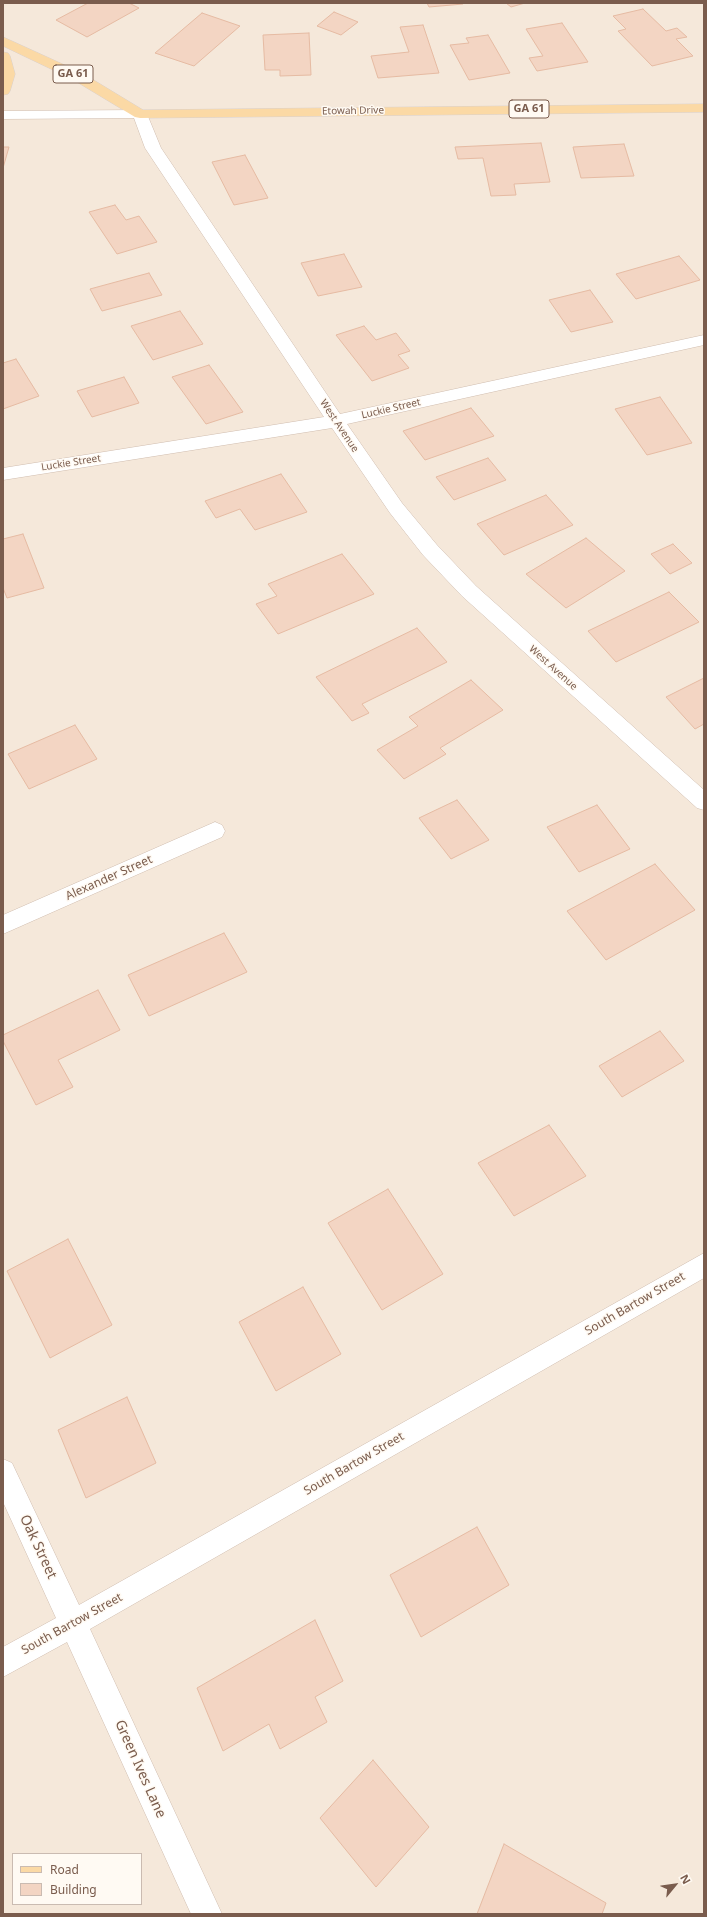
<!DOCTYPE html>
<html>
<head>
<meta charset="utf-8">
<style>
	body { margin:0 }
	#map { position:relative; width:707px; height:1917px; overflow:hidden; background:#fdf6ec; font-family:"Noto Sans",sans-serif }
	canvas { display:block }
	.frame { position:absolute; inset:0; border:4px solid #7a5c4d; pointer-events:none }
	.legend { position:absolute; left:12px; top:1853px; width:130px; height:52px; box-sizing:border-box; background:#fffaf3; border:1px solid #cabbb1; margin:0; padding:5px 7px; list-style:none; font-size:12px; color:#7a5c4d }
	.legend li { display:flex; align-items:center; gap:8px; height:20px }
	.legend b { width:20px; border:1px solid #cabbb1 }
	.north { position:absolute; left:655px; top:1865px; width:40px; height:40px; -webkit-text-stroke:3px #fffaf3; paint-order:stroke; rotate:61deg; font-size:11px; font-weight:700; line-height:16px; text-align:center; color:#7a5c4d }
	.north::after { content:''; display:block; margin:auto; width:14px; height:18px; background:#7a5c4d; clip-path:polygon(50% 0,100% 100%,50% 72%,0 100%) }
</style>
</head>
<body>
<div id="map">
<canvas width="707" height="1917"></canvas>
<div class="frame"></div>
<ul class="legend">
<li><b style="height:5px;background:#fbd9a5"></b>Road</li>
<li><b style="height:11px;background:#f3d5c3"></b>Building</li>
</ul>
<div class="north">N</div>
</div>
<script>
const context = document.querySelector('canvas').getContext('2d');
context.lineJoin = 'round';
function paint(path, color) {
  context.fillStyle = color;
  context.fill(path, 'evenodd');
}
function shape(rows) {
  const path = new Path2D();
  for (const r of rows) {
    path.moveTo(r[0], r[1]);
    for (let i = 2; i < r.length; i += 2) path.lineTo(r[i], r[i + 1]);
  }
  return path;
}
function trace(path, color, width, dash) {
  context.strokeStyle = color;
  context.lineWidth = width;
  context.lineCap = dash ? 'butt' : 'round';
  context.setLineDash(dash || []);
  context.stroke(path);
}
function label(font, color, halo, rows, align = 'center') {
  context.font = font + ' "Noto Sans",sans-serif';
  context.lineWidth = 3;
  context.setLineDash([]);
  context.textBaseline = 'middle';
  context.strokeStyle = halo;
  context.fillStyle = color;
  for (const [text, x, y, turn = 0] of rows) {
    context.save();
    context.translate(x, y);
    context.rotate((+turn || 0) * Math.PI / 180);
    context.textAlign = isNaN(turn) ? turn : align;
    if (halo) context.strokeText(text, 0, 0);
    context.fillText(text, 0, 0);
    context.restore();
  }
}
const residential = shape([
	[3,3,704,3,704,1914,3,1914],
	[13,1854,141,1854,141,1904,13,1904]
]);
const building = shape([
	[88,3,129,3,139,8,87,37,56,20,88,3],
	[427,3,463,3,463,4,429,7,427,3],
	[506,3,525,3,511,7,506,3],
	[643,9,666,31,677,28,687,37,676,39,693,56,652,66,618,31,626,29,613,16,643,9],
	[334,12,358,22,341,35,317,26,334,12],
	[202,13,240,26,194,66,155,53,202,13],
	[562,23,588,62,537,71,529,58,543,56,526,29,562,23],
	[423,25,439,73,378,78,371,56,409,52,400,27,423,25],
	[309,33,311,75,280,76,280,70,265,70,263,35,309,33],
	[488,35,510,73,469,80,450,45,469,43,466,38,488,35],
	[541,143,550,182,514,184,516,195,491,196,483,158,458,159,455,147,541,143],
	[624,144,634,176,581,178,573,147,624,144],
	[3,147,9,147,3,168,3,147],
	[245,155,268,198,234,205,212,162,245,155],
	[115,205,126,220,139,216,157,242,117,254,89,212,115,205],
	[344,254,362,287,318,296,301,263,344,254],
	[679,256,700,280,636,299,616,274,679,256],
	[149,273,162,295,102,311,90,289,149,273],
	[590,290,613,322,571,332,549,300,590,290],
	[180,311,203,344,153,360,131,326,180,311],
	[364,326,376,340,396,333,410,351,398,355,409,368,372,381,336,335,364,326],
	[16,359,39,396,3,409,3,363,16,359],
	[209,365,243,412,206,424,172,377,209,365],
	[124,377,139,403,92,417,77,391,124,377],
	[660,397,692,443,647,455,615,409,660,397],
	[471,408,494,436,425,460,403,431,471,408],
	[488,458,506,480,454,500,436,477,488,458],
	[281,474,307,512,255,530,240,509,216,518,205,501,281,474],
	[546,495,573,525,504,555,477,524,546,495],
	[23,534,44,588,7,598,3,588,3,539,23,534],
	[586,538,625,571,566,608,526,574,586,538],
	[673,544,692,563,670,574,651,554,673,544],
	[342,554,374,594,278,634,256,604,277,596,268,584,342,554],
	[669,592,699,622,616,662,588,631,669,592],
	[417,628,447,662,362,704,369,713,352,721,316,677,417,628],
	[704,678,704,724,695,729,666,697,704,678],
	[471,680,503,710,440,748,446,754,404,779,377,750,418,726,409,717,471,680],
	[75,725,97,759,29,789,8,754,75,725],
	[457,800,489,840,451,859,419,818,457,800],
	[597,805,630,849,579,872,547,827,597,805],
	[655,864,695,910,606,960,567,911,655,864],
	[224,933,247,972,149,1016,128,975,224,933],
	[98,990,120,1030,58,1060,73,1087,36,1105,3,1041,3,1035,98,990],
	[660,1031,684,1061,622,1097,599,1066,660,1031],
	[549,1125,586,1176,514,1216,478,1163,549,1125],
	[388,1189,443,1274,382,1310,328,1223,388,1189],
	[68,1239,112,1325,50,1358,7,1271,68,1239],
	[303,1287,341,1354,276,1391,239,1322,303,1287],
	[127,1397,156,1463,86,1498,58,1430,127,1397],
	[477,1527,509,1585,421,1637,390,1575,477,1527],
	[315,1620,343,1681,315,1697,327,1722,280,1749,269,1724,223,1751,197,1688,315,1620],
	[373,1760,429,1827,376,1887,320,1818,373,1760],
	[504,1844,606,1903,602,1914,477,1914,504,1844]
]);
const minor = shape([
	[140,110,145,111,147,114,161,148,340,414,704,335,704,345,347,424,402,503,437,545,476,586,704,790,704,810,697,808,462,596,423,555,390,513,332,428,3,480,3,468,324,417,145,148,134,118,3,119,3,111,140,110],
	[215,822,222,825,225,831,222,837,3,934,3,915,215,822],
	[704,1253,704,1278,90,1629,222,1914,191,1914,67,1642,3,1677,3,1647,56,1618,3,1502,3,1459,12,1463,79,1605,704,1253]
]);
const major = shape([
	[3,37,82,73,143,110,704,104,704,112,140,118,135,117,72,79,3,46,3,37],
	[3,52,8,53,10,56,15,74,10,91,8,94,3,95,3,52]
]);
const farStreetnames = [
	["Etowah Drive",353,111,-1],
	["Luckie Street",391,409,-13],
	["West Avenue",339,426,56],
	["Luckie Street",71,463,-9],
	["West Avenue",553,668,42]
];
const shields = [
	[73,74,40],
	[529,109,40]
];
const shieldNames = [
	["GA 61",73,74],
	["GA 61",529,109]
];
const streetNames = [
	["Alexander Street",109,878,-24],
	["South Bartow Street",635,1304,-30],
	["South Bartow Street",354,1464,-30],
	["South Bartow Street",72,1624,-29]
];
const nearStreetnames = [
	["Oak Street",38,1547,65],
	["Green Ives Lane",140,1769,66]
];
paint(residential, '#f5e8da');
paint(building, '#f3d5c3');
trace(building, '#e6bba3', 1);
trace(minor, '#d1beb0', 1);
trace(major, '#dad1cd', 1);
paint(minor, '#fff');
paint(major, '#fbd9a5');
label('10px', '#7a5c4d', '#fffaf3', farStreetnames);
for (const [x, y, w] of shields) {
  const box = new Path2D();
  box.roundRect(x - w / 2, y - 9, w, 18, 3);
  context.fillStyle = '#fffaf3';
  context.fill(box);
  trace(box, '#7a5c4d', 1);
}
label('bold 11px', '#7a5c4d', null, shieldNames);
label('12px', '#7a5c4d', '#fffaf3', streetNames);
label('14px', '#7a5c4d', '#fffaf3', nearStreetnames);
</script>
</body>
</html>
